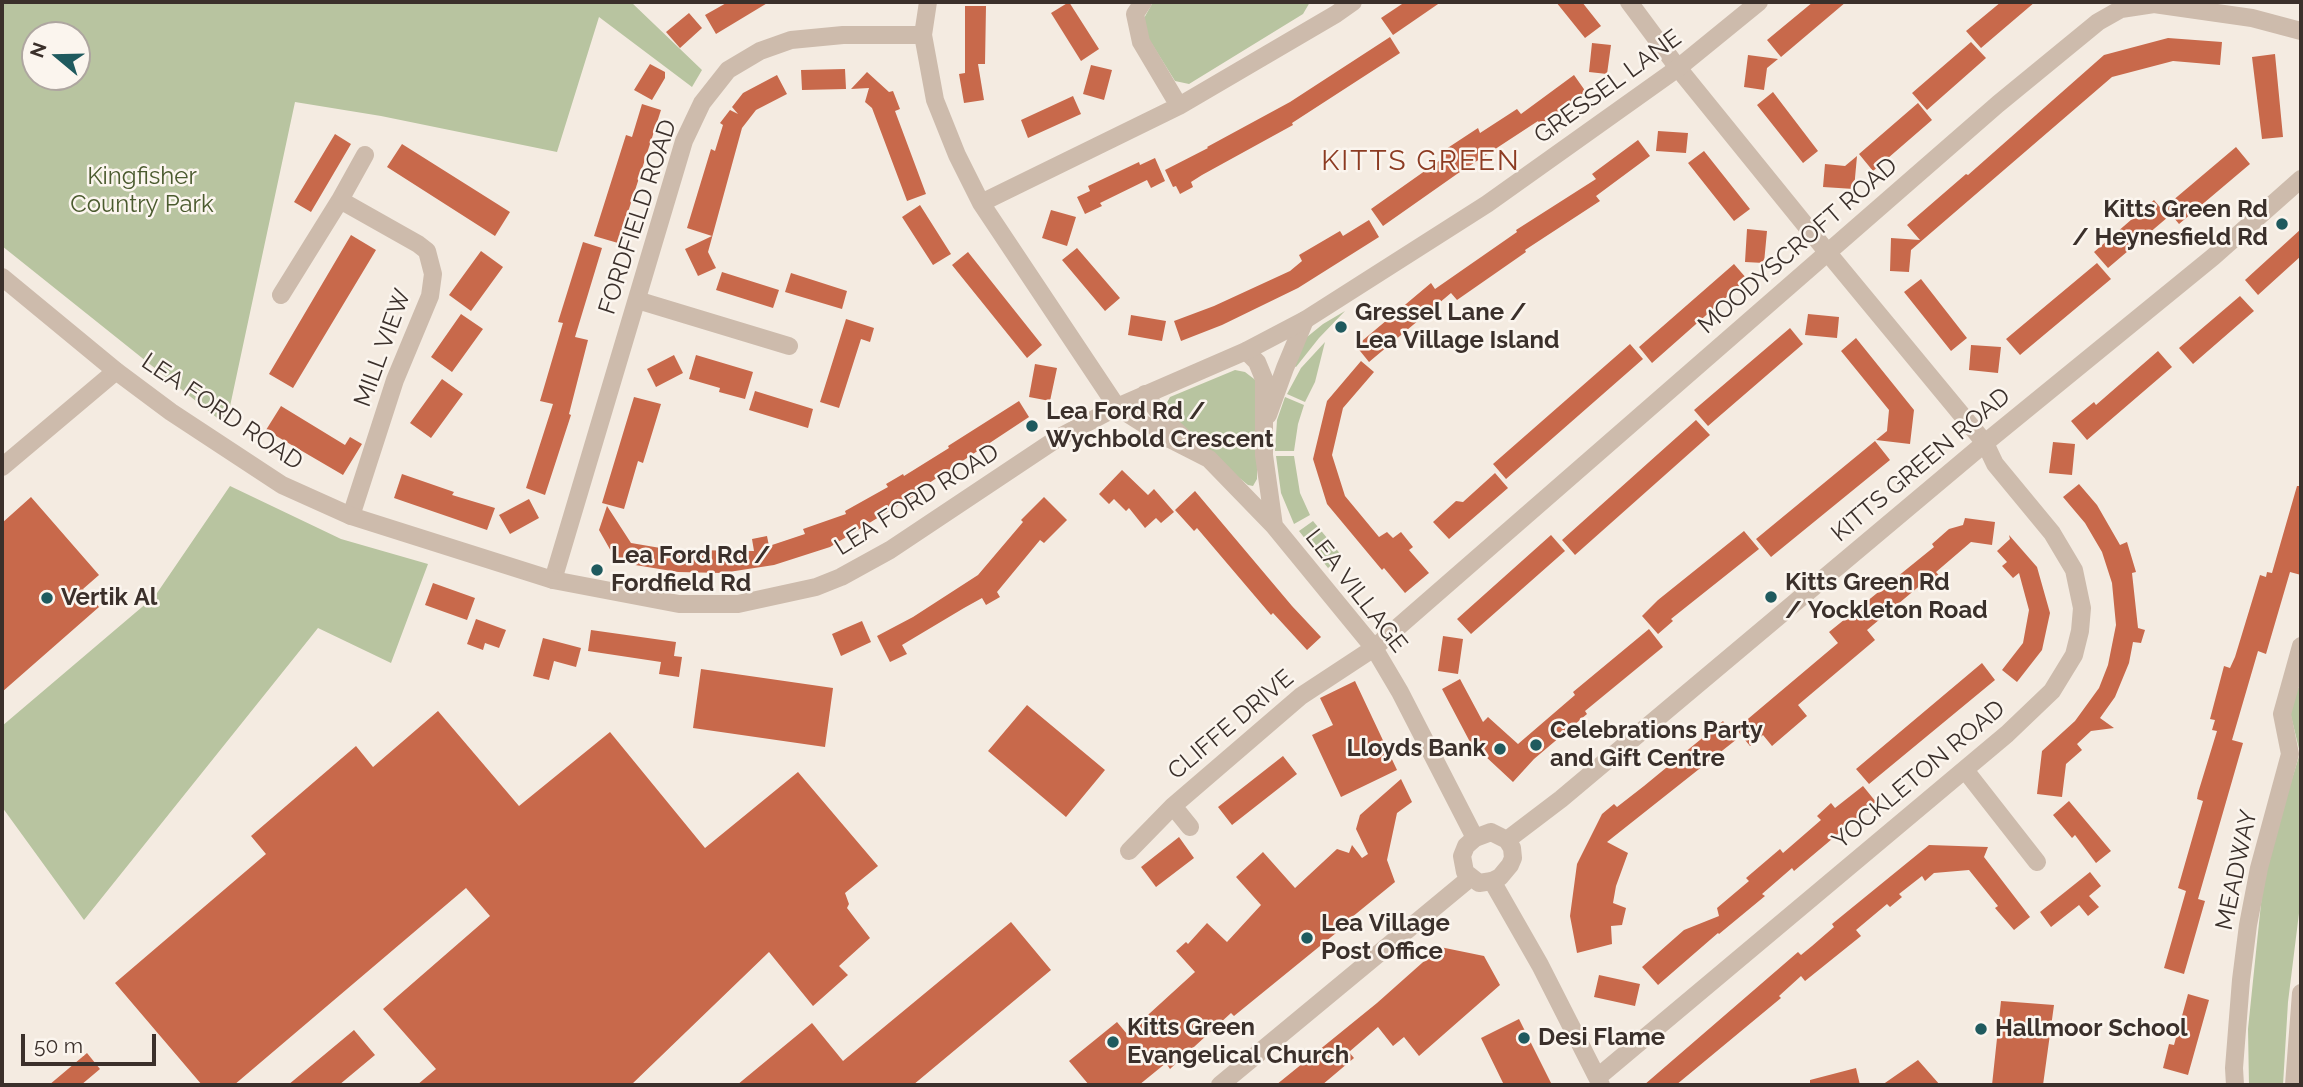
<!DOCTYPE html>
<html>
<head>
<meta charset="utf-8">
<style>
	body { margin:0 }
	#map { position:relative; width:2303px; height:1087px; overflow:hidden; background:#f4ebe1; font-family:Raleway,sans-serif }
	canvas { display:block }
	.frame { position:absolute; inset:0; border:4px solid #3b302b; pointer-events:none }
	.north { position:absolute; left:21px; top:21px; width:70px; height:70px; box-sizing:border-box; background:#fbf5ee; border:2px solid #aea6a0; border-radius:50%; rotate:289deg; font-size:19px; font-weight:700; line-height:28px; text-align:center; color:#3b302b }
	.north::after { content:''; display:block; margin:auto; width:24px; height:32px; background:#1f5a5e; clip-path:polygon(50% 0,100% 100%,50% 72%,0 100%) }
	.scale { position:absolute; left:21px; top:1034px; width:135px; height:32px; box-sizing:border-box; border:4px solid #3b302b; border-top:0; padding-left:9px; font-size:21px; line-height:24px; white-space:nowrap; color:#3b302b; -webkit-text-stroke:5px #fbf5ee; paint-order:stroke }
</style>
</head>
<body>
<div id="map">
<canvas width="2303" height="1087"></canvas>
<div class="frame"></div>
<div class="north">N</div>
<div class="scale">50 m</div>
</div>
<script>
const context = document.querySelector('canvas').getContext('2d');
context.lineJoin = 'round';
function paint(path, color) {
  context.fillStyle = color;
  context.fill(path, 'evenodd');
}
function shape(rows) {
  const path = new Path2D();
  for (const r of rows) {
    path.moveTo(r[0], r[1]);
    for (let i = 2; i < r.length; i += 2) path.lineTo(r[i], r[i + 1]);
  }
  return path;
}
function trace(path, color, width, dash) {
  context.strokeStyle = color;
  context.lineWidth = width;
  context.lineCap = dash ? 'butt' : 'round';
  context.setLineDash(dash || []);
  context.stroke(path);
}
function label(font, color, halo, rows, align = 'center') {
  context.font = font + ' Raleway,sans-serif';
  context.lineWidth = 5;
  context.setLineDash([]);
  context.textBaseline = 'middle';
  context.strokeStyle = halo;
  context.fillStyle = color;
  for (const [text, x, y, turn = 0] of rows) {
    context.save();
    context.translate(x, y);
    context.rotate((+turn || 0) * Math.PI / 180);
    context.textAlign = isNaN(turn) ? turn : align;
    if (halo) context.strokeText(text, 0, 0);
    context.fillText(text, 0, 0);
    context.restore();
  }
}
const green = shape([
	[2,2,631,2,702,70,692,87,599,17,557,152,381,116,295,102,226,425,2,246],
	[77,35,77,77,35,77,35,35],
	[1153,2,1310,2,1303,14,1189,84,1175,81,1145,33,1143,20],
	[1345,311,1319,338,1296,367,1291,365,1307,337,1323,324],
	[1325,342,1315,382,1305,402,1287,394,1301,368],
	[1235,370,1245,372,1258,382,1257,479,1253,486,1248,485,1178,429,1166,412,1165,406,1170,397],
	[1285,397,1304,405,1298,424,1294,451,1275,451,1277,420],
	[1276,456,1294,456,1300,493,1310,515,1294,524,1281,493],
	[230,486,341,539,428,564,391,663,318,628,84,920,2,807,2,726,155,596],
	[1313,521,1342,556,1328,568,1299,531],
	[2301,687,2301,897,2288,1002,2283,1085,2249,1085,2248,1029,2265,865,2300,753,2289,708,2296,688]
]);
const building = shape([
	[728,2,769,2,716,34,705,15],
	[1069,2,1099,49,1081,61,1051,13],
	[1405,2,1441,2,1393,35,1381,18],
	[1556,2,1582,2,1601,26,1585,38],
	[1813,2,1846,2,1781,57,1767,40],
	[2001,2,2035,2,1981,48,1966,31],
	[965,6,986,6,985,64,978,64,984,100,964,103,959,74,965,73],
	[689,13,702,28,680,48,666,32],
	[1390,37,1400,53,1397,55,1292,123,1293,125,1202,175,1191,182,1193,187,1180,194,1176,186,1173,187,1165,170,1208,148,1207,147,1290,102],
	[2168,38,2222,42,2220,65,2173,61,2112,77,1911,250,1909,272,1890,271,1891,238,1920,240,1907,225,1966,174,1968,175,2104,55],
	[1971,42,1986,58,1927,110,1912,93],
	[1592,43,1611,45,1607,74,1589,72],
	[2275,54,2283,137,2262,139,2252,57],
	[1748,55,1778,59,1767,68,1764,90,1744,87],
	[650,64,665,72,665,78,652,100,634,90],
	[1091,65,1112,70,1104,100,1083,94],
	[845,69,846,89,802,90,801,70],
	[867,72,889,92,893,91,900,109,895,111,926,194,907,201,872,108,865,102,869,88,851,89],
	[777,75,787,94,756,110,742,128,708,252,716,268,698,276,685,249,712,236,687,228,711,149,715,151,723,125,720,123,730,110,738,114,732,107,743,93],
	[1574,75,1586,92,1541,125,1538,121,1457,174,1383,226,1371,209,1446,156,1443,151,1478,128,1480,133,1517,109,1521,114],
	[1773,92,1818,151,1803,163,1757,105],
	[1073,96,1081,114,1028,138,1021,120],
	[1918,103,1932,120,1873,171,1859,154],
	[642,104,661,110,618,243,594,236,626,135,632,137],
	[1658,131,1688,133,1686,153,1656,151],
	[335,134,351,144,311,212,294,202],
	[1638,140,1650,156,1596,196,1600,201,1525,250,1526,252,1457,300,1451,293,1369,362,1356,346,1431,283,1435,289,1517,232,1516,230,1596,179,1592,174],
	[402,144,510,212,495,236,387,167],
	[2236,147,2250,164,2179,224,2165,207],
	[1704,151,1750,209,1734,221,1688,163],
	[1857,156,1854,189,1823,187,1825,164,1845,166],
	[1155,158,1165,181,1151,188,1147,180,1100,203,1102,206,1085,214,1077,197,1090,191,1088,186,1139,162,1140,165],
	[2154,200,2168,217,2108,268,2094,252],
	[920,205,951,254,933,265,902,217],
	[1051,210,1076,217,1067,246,1042,238],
	[1369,220,1379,237,1298,288,1222,325,1181,341,1174,321,1214,306,1290,271,1302,261,1299,255,1340,231,1343,236],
	[1747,229,1767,231,1764,263,1745,262],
	[2301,229,2301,256,2258,295,2245,280],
	[351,235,376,250,293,388,269,374],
	[583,242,602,248,575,337,588,340,569,414,571,415,545,495,526,488,553,404,540,401,563,323,558,322],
	[1077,248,1120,298,1105,311,1062,260],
	[481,251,503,267,471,311,449,295],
	[968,252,1042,345,1027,358,952,265],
	[2097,263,2111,279,2020,355,2006,339],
	[1734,264,1747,279,1652,363,1639,347],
	[722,272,779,290,773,308,716,290],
	[791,273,847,291,842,309,785,292],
	[1921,279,1967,338,1951,351,1904,292],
	[2240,296,2254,311,2193,364,2179,348],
	[461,314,483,329,452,372,431,357],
	[1808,314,1839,317,1837,338,1805,335],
	[1131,315,1166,321,1162,341,1128,335],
	[846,319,874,328,870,342,861,339,839,408,820,402],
	[1790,328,1803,344,1708,426,1694,410],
	[1856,338,1914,410,1910,444,1876,440,1887,431,1889,410,1841,351],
	[1630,344,1643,359,1506,479,1493,464],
	[1971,345,2001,347,1998,373,1969,370],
	[2158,351,2172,367,2087,440,2071,421,2094,402,2096,405],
	[674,355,683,373,656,387,647,369],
	[696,355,753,372,745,399,719,392,720,388,689,379],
	[1361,361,1374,372,1343,408,1332,455,1345,496,1379,537,1387,532,1393,538,1401,532,1413,547,1409,550,1429,573,1405,593,1384,568,1382,570,1327,504,1313,459,1327,401],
	[1035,364,1057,368,1050,401,1029,397],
	[442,379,463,394,431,438,410,423],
	[755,391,813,409,808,428,749,410],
	[634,397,661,404,643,463,638,461,624,509,602,503],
	[1019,401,1029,417,914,493,915,495,830,547,774,565,722,573,678,572,635,565,616,560,599,530,607,506,631,543,684,552,684,550,754,551,752,539,767,536,769,546,805,534,803,529,846,514,845,511,888,487,886,484,903,474,904,476,949,448,948,446],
	[281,406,345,445,350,437,362,444,343,475,266,430],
	[1696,420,1710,435,1575,555,1562,540],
	[1875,441,1890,460,1771,557,1756,539],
	[2053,442,2075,444,2072,475,2049,473],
	[1122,470,1148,495,1154,489,1174,512,1161,523,1156,518,1145,528,1129,508,1126,511,1114,499,1109,504,1099,494],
	[1495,473,1508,488,1449,539,1433,522,1456,501,1463,502],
	[402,474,454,492,452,495,495,508,487,530,394,498],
	[2079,484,2097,505,2120,545,2127,542,2136,572,2132,573,2138,628,2145,630,2141,643,2133,642,2129,663,2115,697,2100,718,2114,728,2091,731,2077,744,2082,750,2066,764,2062,797,2037,794,2042,751,2075,721,2099,688,2108,665,2116,625,2112,583,2102,552,2085,523,2063,497],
	[2297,486,2301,486,2301,575,2290,572,2266,654,2258,651,2232,740,2243,743,2198,899,2205,901,2184,974,2164,968,2186,891,2178,888,2203,801,2197,799,2198,793,2217,731,2212,730,2215,720,2210,719,2224,666,2230,668,2235,657,2260,575,2266,577,2267,572,2272,573],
	[1195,491,1292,606,1321,637,1307,650,1273,613,1271,615,1197,528,1194,531,1175,510],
	[31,497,99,575,83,589,99,607,2,692,2,523],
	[1044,497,1067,520,1044,543,1040,540,997,592,1000,597,986,605,982,598,964,608,902,645,907,654,890,662,877,636,913,617,978,575,1023,522,1021,520],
	[529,499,539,518,510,534,499,515],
	[1965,518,1995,522,1992,545,1971,542,1936,572,1942,579,1930,591,1923,583,1867,630,1875,640,1798,705,1807,716,1772,746,1763,735,1750,746,1736,729,1838,643,1829,632,1934,547,1932,544,1949,529,1963,525],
	[1744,531,1759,549,1671,619,1673,621,1658,634,1642,616,1658,600],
	[1551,535,1565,551,1471,634,1457,619],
	[2009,535,2037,567,2050,613,2042,650,2017,682,2002,670,2023,643,2029,610,2019,573,2013,578,2002,566,2007,562,1997,551,2010,539],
	[433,583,475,598,467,620,425,605],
	[476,619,506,630,499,648,485,643,483,650,467,644],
	[862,621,871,642,841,656,832,634],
	[1649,629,1663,647,1585,711,1587,714,1534,759,1513,782,1470,742,1442,689,1460,679,1483,722,1488,717,1518,744,1575,695,1573,692],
	[591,630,676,642,674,656,682,657,679,677,659,674,661,662,588,651],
	[1443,636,1463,639,1458,674,1438,671],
	[543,638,581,648,576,667,554,661,549,680,533,676],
	[1982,663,1995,680,1869,784,1856,769],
	[701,669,833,688,825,747,693,728],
	[1355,681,1397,770,1341,797,1312,735,1333,725,1320,698],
	[1027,705,1105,770,1066,817,988,751],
	[438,711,519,806,610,732,705,848,798,772,878,866,845,893,849,904,847,908,870,938,839,966,848,975,813,1006,769,952,631,1085,417,1085,436,1069,383,1009,490,916,466,888,234,1085,202,1085,115,983,266,854,251,836,356,746,373,767],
	[1723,721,1737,739,1607,842,1628,853,1616,886,1613,903,1626,908,1622,925,1611,926,1612,944,1577,953,1570,916,1577,864,1602,814,1614,804,1617,807,1644,786],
	[1283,756,1297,774,1232,825,1218,807],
	[1401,779,1412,802,1397,813,1387,860,1395,882,1335,931,1336,933,1234,1016,1231,1013,1170,1069,1166,1063,1139,1085,1089,1085,1069,1061,1117,1022,1127,1034,1195,972,1176,951,1186,942,1188,944,1207,923,1227,942,1261,905,1236,877,1263,852,1295,888,1337,849,1349,853,1352,845,1362,858,1368,854,1356,829,1360,815],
	[1863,786,1876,802,1794,871,1792,868,1762,894,1765,896,1719,934,1718,933,1658,985,1642,967,1684,930,1719,916,1717,908,1749,881,1746,878,1780,849,1783,853,1821,820,1817,816,1831,803,1835,808],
	[2069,801,2111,851,2096,863,2075,835,2072,838,2053,815],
	[1179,837,1194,858,1156,887,1141,867],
	[1929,845,1988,847,1984,857,2030,917,2014,930,1995,908,1998,906,1969,870,1934,873,1925,881,1922,876,1899,894,1902,897,1890,907,1887,904,1856,930,1861,936,1805,981,1801,976,1779,996,1781,998,1676,1085,1644,1085,1798,952,1801,955,1812,946,1834,927,1832,924],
	[2090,872,2101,886,2089,896,2099,907,2088,916,2079,905,2051,927,2040,912],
	[1011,922,1051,970,913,1085,737,1085,812,1023,843,1061],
	[1440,947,1484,956,1500,985,1419,1056,1404,1037,1393,1046,1378,1027,1349,1052,1354,1058,1322,1085,1276,1085,1377,1003],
	[1599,975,1640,984,1635,1006,1594,997],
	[2188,994,2209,1000,2188,1075,2163,1068,2169,1044,2174,1045],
	[2001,1001,2054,1005,2043,1085,1992,1085],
	[1519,1019,1552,1085,1504,1085,1481,1038],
	[354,1030,375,1055,339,1085,288,1085],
	[87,1053,100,1069,81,1085,49,1085],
	[1918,1060,1940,1085,1882,1085],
	[1856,1068,1860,1085,1810,1085,1810,1080]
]);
const minor = shape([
	[928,2,923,35,935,100,957,155,981,203,1117,407,1158,433,1209,459,1274,526,1374,648,1400,692,1475,838],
	[1143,2,1135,14,1141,42,1179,106],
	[340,200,365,155],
	[981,203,1179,106,1336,14,1353,2],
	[281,295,340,200,418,244,427,251,433,274,430,296,395,380,351,516],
	[637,300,789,346],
	[1246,351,1257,362,1264,379,1264,455,1274,526],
	[1145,394,1162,417,1188,442],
	[1268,415,1285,368,1305,320],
	[2,467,116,371],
	[553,580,684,141,702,103,728,70,760,51,791,40,843,35,923,35],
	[1965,770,2037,862],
	[1173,806,1190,827],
	[1129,851,1173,806,1301,696,1374,648,1998,104,2098,22,2121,9,2154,4,2252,18,2301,31],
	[1492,881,1540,965,1601,1085],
	[1598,1077,2007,734,2052,691,2074,655,2080,631,2082,608,2074,570,2052,533,1995,464,1985,443,1828,253,1678,68,1629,2],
	[2235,1085,2234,1068,2241,980,2248,925,2259,868,2290,754,2282,714,2301,646]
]);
const tertiary = shape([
	[2,277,116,371,171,412,282,485,351,516,553,580,679,604,738,604,816,587,841,577,890,550,1058,438,1117,407,1246,351,1305,320,1487,204,1678,68,1759,2],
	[1491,832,1507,840,1512,848,1513,858,1510,865,1500,877,1492,881,1479,883,1465,872,1462,856,1466,846,1475,838,1491,832],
	[1507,840,1561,799,1985,443,2213,257,2301,179],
	[1220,1085,1470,878],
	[2294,1085,2301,993]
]);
const markers = [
	[2282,224,7,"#1f5a5e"],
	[1341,327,7,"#1f5a5e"],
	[1032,426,7,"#1f5a5e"],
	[597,570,7,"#1f5a5e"],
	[1771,597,7,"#1f5a5e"],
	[47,598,7,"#1f5a5e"],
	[1536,745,7,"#1f5a5e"],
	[1500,749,7,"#1f5a5e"],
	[1307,938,7,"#1f5a5e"],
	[1981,1029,7,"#1f5a5e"],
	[1524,1038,7,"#1f5a5e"],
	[1113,1042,7,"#1f5a5e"]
];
const streetNames = [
	["GRESSEL LANE",1608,87,-36],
	["FORDFIELD ROAD",638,217,-72],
	["MOODYSCROFT ROAD",1798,246,-41],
	["MILL VIEW",383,348,-70],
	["LEA FORD ROAD",222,412,34],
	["KITTS GREEN ROAD",1921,465,-40],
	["LEA FORD ROAD",917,500,-32],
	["LEA VILLAGE",1356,591,52],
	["CLIFFE DRIVE",1231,725,-40],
	["YOCKLETON ROAD",1919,775,-40],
	["MEADWAY",2237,870,-78]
];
const parkNames = [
	["Kingfisher",142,177],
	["Country Park",142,205]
];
const poiNames = [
	["Kitts Green Rd",2268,210,"right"],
	["/ Heynesfield Rd",2268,238,"right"],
	["Gressel Lane /",1355,313],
	["Lea Village Island",1355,341],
	["Lea Ford Rd /",1046,412],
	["Wychbold Crescent",1046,440],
	["Lea Ford Rd /",611,556],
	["Fordfield Rd",611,584],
	["Kitts Green Rd",1785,583],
	["/ Yockleton Road",1785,611],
	["Vertik Al",61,598],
	["Celebrations Party",1550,731],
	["and Gift Centre",1550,759],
	["Lloyds Bank",1486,749,"right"],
	["Lea Village",1321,924],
	["Post Office",1321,952],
	["Kitts Green",1127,1028],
	["Evangelical Church",1127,1056],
	["Hallmoor School",1995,1029],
	["Desi Flame",1538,1038]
];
const quarterNames = [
	["KITTS GREEN",1421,162]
];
paint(green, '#b8c4a0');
paint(building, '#c8694b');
trace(minor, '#cdbbac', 18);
trace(tertiary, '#cdbbac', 18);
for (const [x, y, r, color] of markers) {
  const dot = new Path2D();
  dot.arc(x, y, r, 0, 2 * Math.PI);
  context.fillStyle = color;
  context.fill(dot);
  trace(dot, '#fbf5ee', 2.5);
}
label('24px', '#3b302b', '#fbf5ee', streetNames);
label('24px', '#4a5a2e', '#fbf5ee', parkNames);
label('bold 24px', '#3b302b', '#fbf5ee', poiNames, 'left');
context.letterSpacing = '2px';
label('28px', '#8c3b22', '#fbf5ee', quarterNames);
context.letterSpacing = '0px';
</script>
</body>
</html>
